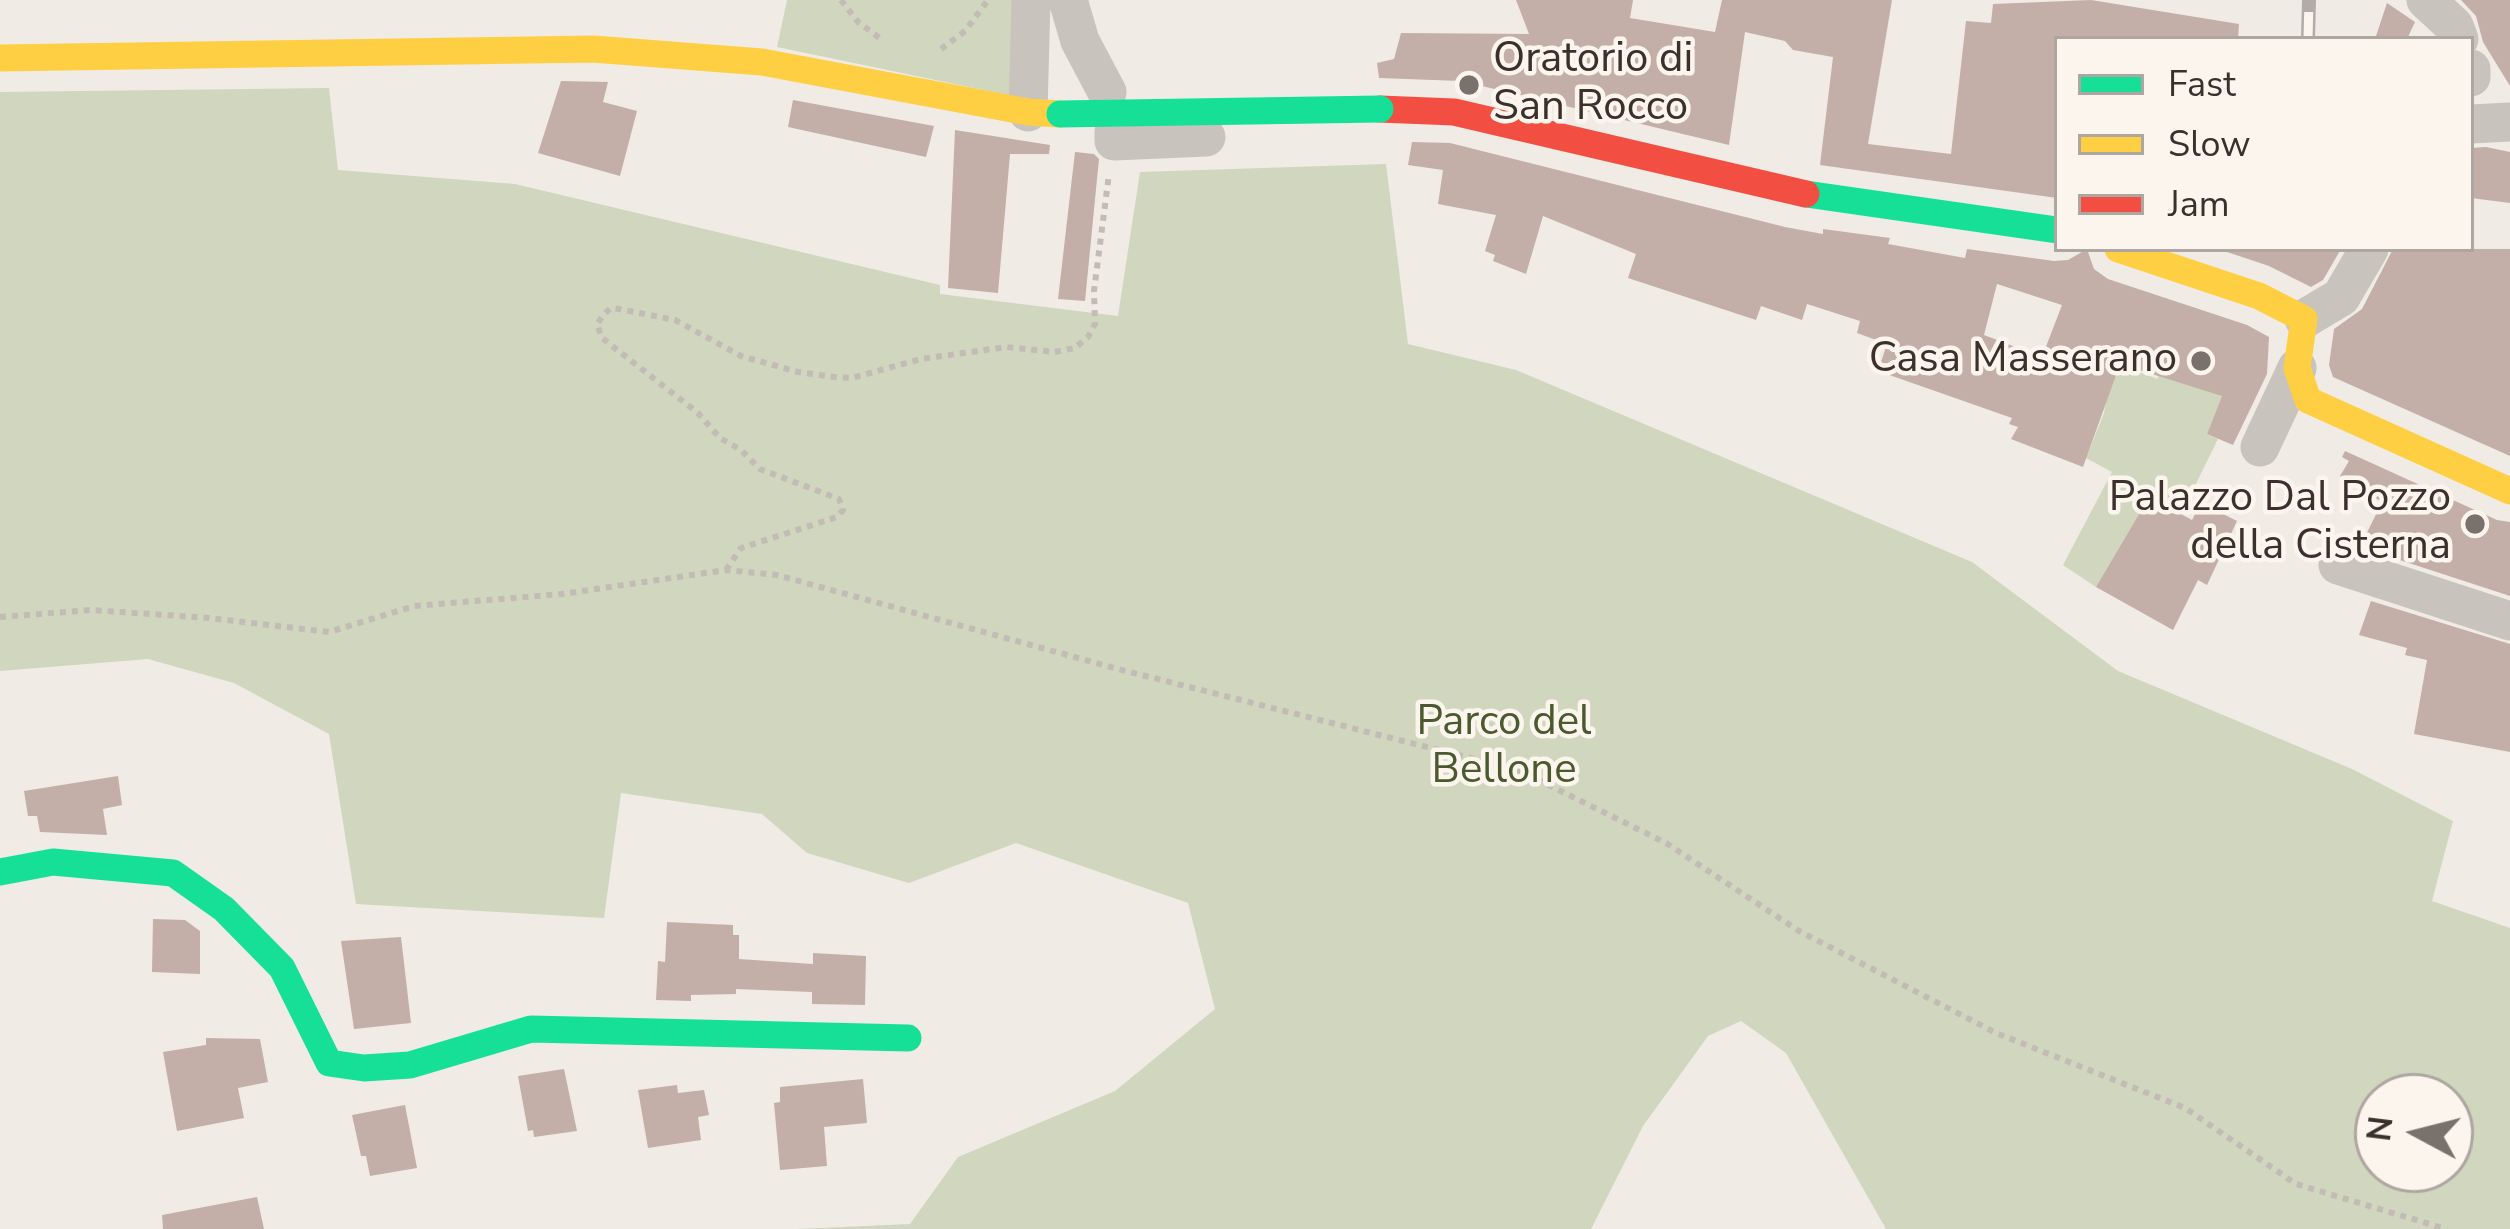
<!DOCTYPE html>
<html>
<head>
<meta charset="utf-8">
<style>
	body { margin:0 }
	#map { position:relative; width:2510px; height:1229px; overflow:hidden; background:#f0ebe5; font-family:"Nunito Sans",sans-serif }
	canvas { display:block }
	.legend { position:absolute; left:2054px; top:36px; width:420px; height:216px; box-sizing:border-box; background:#fbf5ee; border:3px solid #aea6a0; margin:0; padding:15px 21px; list-style:none; font-size:36px; color:#3b302b }
	.legend li { display:flex; align-items:center; gap:24px; height:60px }
	.legend b { width:60px; border:3px solid #aea6a0 }
	.north { position:absolute; left:2354px; top:1073px; width:120px; height:120px; box-sizing:border-box; background:#fbf5ee; border:3px solid #aea6a0; border-radius:50%; rotate:277deg; font-size:33px; font-weight:700; line-height:48px; text-align:center; color:#3b302b }
	.north::after { content:''; display:block; margin:auto; width:42px; height:54px; background:#7a716c; clip-path:polygon(50% 0,100% 100%,50% 72%,0 100%) }
</style>
</head>
<body>
<div id="map">
<canvas width="2510" height="1229"></canvas>
<ul class="legend">
<li><b style="height:15px;background:#16e098"></b>Fast</li>
<li><b style="height:15px;background:#ffcf43"></b>Slow</li>
<li><b style="height:15px;background:#f24e42"></b>Jam</li>
</ul>
<div class="north">N</div>
</div>
<script>
const context = document.querySelector('canvas').getContext('2d');
context.lineJoin = 'round';
function paint(path, color) {
  context.fillStyle = color;
  context.fill(path, 'evenodd');
}
function shape(rows) {
  const path = new Path2D();
  for (const r of rows) {
    path.moveTo(r[0], r[1]);
    for (let i = 2; i < r.length; i += 2) path.lineTo(r[i], r[i + 1]);
  }
  return path;
}
function trace(path, color, width, dash) {
  context.strokeStyle = color;
  context.lineWidth = width;
  context.lineCap = dash ? 'butt' : 'round';
  context.setLineDash(dash || []);
  context.stroke(path);
}
function label(font, color, halo, rows, align = 'center') {
  context.font = font + ' "Nunito Sans",sans-serif';
  context.lineWidth = 9;
  context.setLineDash([]);
  context.textBaseline = 'middle';
  context.strokeStyle = halo;
  context.fillStyle = color;
  for (const [text, x, y, turn = 0] of rows) {
    context.save();
    context.translate(x, y);
    context.rotate((+turn || 0) * Math.PI / 180);
    context.textAlign = isNaN(turn) ? turn : align;
    if (halo) context.strokeText(text, 0, 0);
    context.fillText(text, 0, 0);
    context.restore();
  }
}
const green = shape([
	[787,0,1016,0,1012,96,777,47],
	[329,88,338,170,515,184,940,285,940,294,1118,316,1140,172,1386,164,1408,344,1516,370,1972,562,2118,671,2352,769,2453,821,2432,901,2510,928,2510,1229,1886,1229,1786,1053,1741,1021,1708,1036,1643,1126,1591,1229,797,1229,910,1224,958,1157,1115,1091,1215,1009,1188,903,1016,843,909,883,807,853,762,814,621,793,604,918,356,904,329,734,234,683,148,659,0,671,0,92],
	[2450,1097,2450,1169,2378,1169,2378,1097],
	[2120,364,2157,379,2162,370,2223,394,2207,434,2218,439,2181,514,2149,497,2096,587,2063,565,2112,472,2086,458,2104,413,2111,375,2115,376]
]);
const building = shape([
	[1516,0,1633,0,1630,18,1715,32,1722,0,1892,0,1868,144,1951,154,1966,21,1991,23,1993,4,2091,0,2239,24,2238,39,2057,39,2057,198,1820,165,1833,57,1793,50,1785,41,1745,32,1729,145,1461,81,1379,78,1377,63,1394,59,1401,33,1529,34],
	[2461,0,2510,0,2510,86,2483,42,2476,16],
	[2387,3,2415,22,2407,39,2375,39],
	[561,81,608,82,603,102,637,111,620,176,538,153],
	[793,100,934,126,926,157,788,127],
	[955,130,1050,145,1049,154,1010,154,998,293,948,288],
	[1412,142,1450,143,1785,227,1823,234,1823,229,1890,238,1888,244,1965,258,1967,249,2054,261,2068,260,2087,249,2094,269,2108,279,2247,325,2269,337,2267,374,2233,445,2207,434,2222,396,2120,364,2083,467,2011,439,2018,427,2009,424,2012,418,1878,371,1887,344,1857,333,1860,321,1807,304,1802,320,1761,306,1756,320,1628,278,1636,254,1543,216,1526,274,1493,261,1495,255,1485,251,1496,215,1438,204,1443,170,1408,165],
	[1997,284,2062,305,2042,357,1984,335],
	[2486,147,2510,152,2510,203,2471,198,2471,148],
	[1075,152,1094,154,1099,159,1085,301,1058,299],
	[2218,249,2341,249,2323,280,2311,287,2269,266],
	[2393,249,2510,249,2510,456,2333,377,2329,365,2334,329,2362,309],
	[2345,451,2497,520,2510,522,2510,596,2360,547,2382,502,2340,476,2349,461,2342,457],
	[2149,497,2192,520,2201,503,2237,521,2207,585,2198,580,2173,630,2096,587],
	[2371,601,2510,644,2510,752,2414,734,2427,660,2405,655,2407,648,2359,635],
	[118,776,122,805,103,809,107,835,40,832,37,816,28,816,24,791],
	[153,919,185,920,200,931,200,974,152,972],
	[667,922,733,925,733,935,739,935,739,959,813,964,813,953,866,956,865,1005,812,1004,812,992,736,989,736,994,691,995,691,1001,656,1000,658,961,665,962],
	[401,937,411,1023,354,1029,341,941],
	[206,1038,260,1039,268,1082,238,1088,244,1118,177,1131,163,1052,206,1045],
	[564,1069,577,1131,534,1137,533,1130,528,1131,518,1076],
	[863,1079,867,1123,824,1127,827,1166,780,1170,774,1103,780,1102,780,1087],
	[677,1085,678,1093,704,1090,709,1115,698,1117,701,1140,648,1148,638,1090],
	[405,1105,417,1168,370,1176,366,1156,361,1156,352,1115],
	[257,1197,264,1229,163,1229,162,1215]
]);
const path = shape([
	[841,0,858,22,881,39],
	[941,49,965,31,988,0],
	[726,570,741,548,837,517,843,510,839,499,760,469,741,450,720,438,698,413,602,338,597,324,604,314,611,308,619,309,675,320,741,356,798,372,834,377,852,378,921,359,1006,347,1055,352,1075,348,1088,337,1095,324,1094,291,1109,174],
	[0,617,91,610,209,618,329,632,414,606,562,594,726,570,777,575,1118,669,1518,770,1666,843,1799,931,1996,1033,2185,1108,2296,1184,2446,1229]
]);
const street = shape([
	[1068,0,1080,41,1107,92],
	[2426,0,2454,26,2459,39],
	[2471,69,2471,77],
	[1028,112,1031,0],
	[2471,124,2510,122],
	[1114,132,1114,141,1206,137],
	[2304,319,2341,297,2369,249],
	[2260,447,2297,368],
	[2338,565,2510,621]
]);
const fast = shape([
	[1806,194,2057,230],
	[0,872,53,862,173,873,224,909,282,968,329,1063,364,1068,410,1065,531,1029,908,1038]
]);
const slow = shape([
	[0,58,593,49,762,62,1028,112,1060,114],
	[2118,249,2259,296,2304,319,2297,368,2308,400,2510,491]
]);
const jam = shape([
	[1380,109,1454,112,1806,194]
]);
const rail = shape([
	[2308,39,2309,0]
]);
const fastBridge = shape([
	[1060,114,1380,109]
]);
const markers = [
	[1469,85,12,"#7a716c"],
	[2201,361,12,"#7a716c"],
	[2475,524,12,"#7a716c"]
];
const poiNames = [
	["Oratorio di",1493,61,"left"],
	["San Rocco",1493,109,"left"],
	["Casa Masserano",2177,361],
	["Palazzo Dal Pozzo",2451,500],
	["della Cisterna",2451,548]
];
const parkNames = [
	["Parco del",1504,724],
	["Bellone",1504,772]
];
paint(green, '#d1d6bf');
paint(building, '#c3afa7');
trace(path, '#c2bbb6', 6, [6, 6]);
trace(street, '#c9c3be', 39);
trace(fast, '#16e098', 27);
trace(slow, '#ffcf43', 27);
trace(jam, '#f24e42', 27);
trace(rail, '#b1aca8', 14);
trace(rail, '#fbf5ee', 9, [27]);
trace(fastBridge, '#16e098', 27);
for (const [x, y, r, color] of markers) {
  const dot = new Path2D();
  dot.arc(x, y, r, 0, 2 * Math.PI);
  context.fillStyle = color;
  context.fill(dot);
  trace(dot, '#fbf5ee', 4.5);
}
label('42px', '#3b302b', '#fbf5ee', poiNames, 'right');
label('42px', '#4a5a2e', '#fbf5ee', parkNames);
</script>
</body>
</html>
